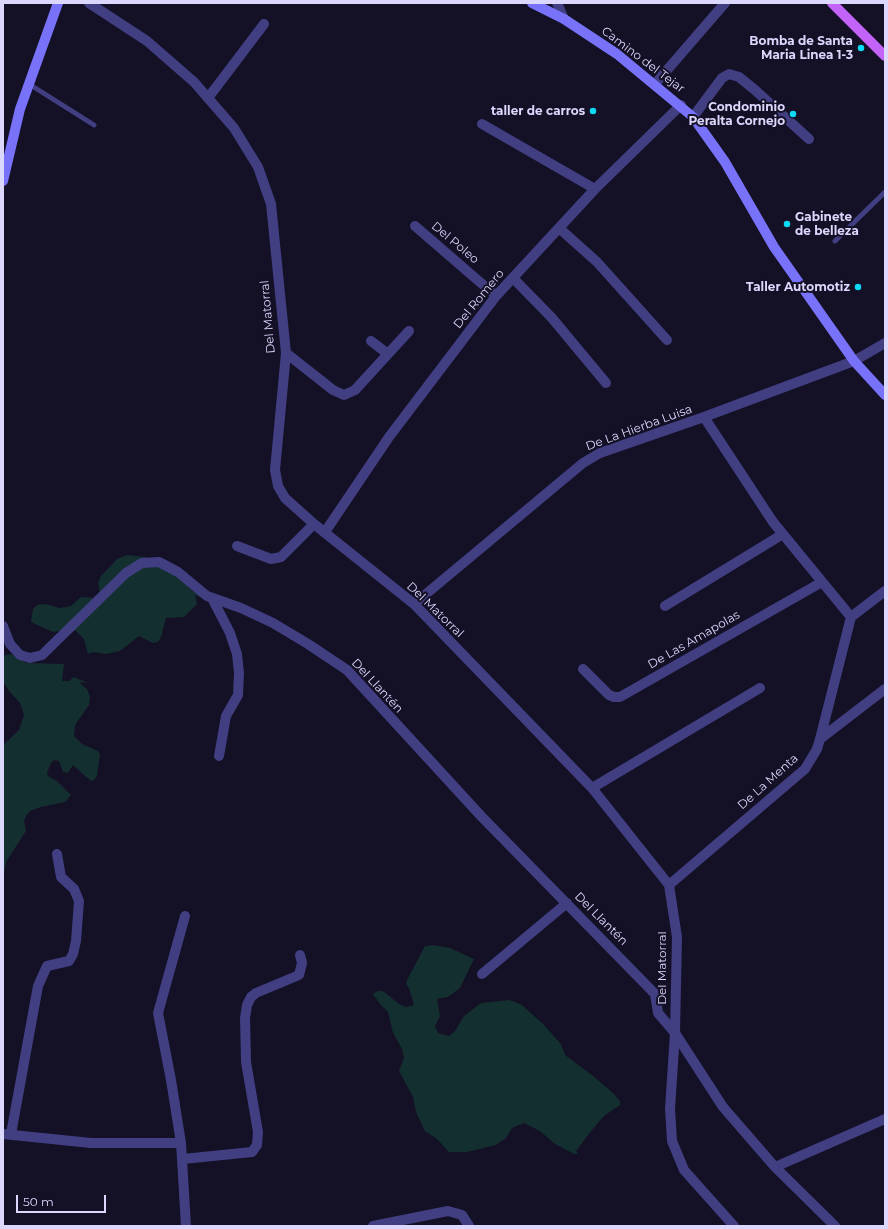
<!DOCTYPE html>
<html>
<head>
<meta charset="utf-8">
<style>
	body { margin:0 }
	#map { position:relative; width:888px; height:1229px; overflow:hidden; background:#141026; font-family:Montserrat,sans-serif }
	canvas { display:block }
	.frame { position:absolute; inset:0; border:4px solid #dcd7fd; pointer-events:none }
	.scale { position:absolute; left:16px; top:1195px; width:90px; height:18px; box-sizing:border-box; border:2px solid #dcd7fd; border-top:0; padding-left:5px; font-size:12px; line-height:14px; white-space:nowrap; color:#dcd7fd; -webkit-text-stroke:3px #141026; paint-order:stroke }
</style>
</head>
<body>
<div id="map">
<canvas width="888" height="1229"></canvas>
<div class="frame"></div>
<div class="scale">50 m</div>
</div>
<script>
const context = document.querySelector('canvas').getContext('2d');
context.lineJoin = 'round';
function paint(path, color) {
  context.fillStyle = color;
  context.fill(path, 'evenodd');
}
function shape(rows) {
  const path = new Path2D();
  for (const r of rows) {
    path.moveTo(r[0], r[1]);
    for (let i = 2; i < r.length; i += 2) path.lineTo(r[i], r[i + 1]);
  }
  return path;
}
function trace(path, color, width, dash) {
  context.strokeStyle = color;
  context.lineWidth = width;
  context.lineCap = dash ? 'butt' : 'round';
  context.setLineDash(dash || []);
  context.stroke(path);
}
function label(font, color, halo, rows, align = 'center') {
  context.font = font + ' Montserrat,sans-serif';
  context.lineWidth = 4;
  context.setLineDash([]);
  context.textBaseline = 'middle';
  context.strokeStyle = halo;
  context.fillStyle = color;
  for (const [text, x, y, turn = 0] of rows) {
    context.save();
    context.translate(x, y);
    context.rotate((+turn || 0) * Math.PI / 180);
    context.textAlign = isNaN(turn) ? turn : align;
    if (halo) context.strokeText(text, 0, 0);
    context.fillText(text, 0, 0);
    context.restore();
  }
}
const green = shape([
	[127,555,146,557,155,562,169,570,202,598,195,595,197,604,184,617,166,618,161,637,158,642,153,643,139,636,120,651,106,654,93,652,88,654,84,639,76,631,72,629,53,632,31,622,33,609,37,605,46,604,60,608,71,606,81,597,96,598,100,594,98,583,101,576,117,559],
	[11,654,26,663,64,664,62,681,69,681,74,677,88,683,79,682,87,689,90,697,89,705,75,725,74,736,82,744,98,751,100,754,97,776,94,780,91,781,85,776,73,765,68,773,66,772,63,772,59,761,54,760,51,763,47,773,48,776,57,781,71,795,65,802,41,807,30,811,26,816,24,821,26,831,6,862,3,879,3,745,19,730,24,715,20,703,9,691,3,682,3,656],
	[433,945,450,948,474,959,460,988,448,997,437,999,440,1016,435,1026,438,1033,449,1036,455,1031,464,1016,481,1003,509,1000,515,1002,522,1005,543,1024,561,1044,565,1055,592,1075,614,1094,620,1101,620,1105,604,1116,592,1130,576,1151,578,1154,574,1154,555,1144,540,1131,524,1123,512,1128,506,1138,496,1145,467,1152,449,1152,437,1139,425,1131,416,1112,413,1097,399,1071,404,1058,402,1049,393,1033,388,1012,380,1004,373,994,378,991,383,991,399,1004,406,1007,414,1005,409,988,406,984,407,980,425,946]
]);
const lane = shape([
	[29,84,94,125],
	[835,241,885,192]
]);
const street = shape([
	[89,3,147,41,194,82,234,128,258,167,271,204,286,353,275,470,278,486,285,498,314,524,414,604,592,788,669,885,677,937,675,1033,723,1107,775,1167,835,1226],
	[557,3,564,19],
	[655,84,725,3],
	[208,98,264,24],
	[693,117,722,78,729,74,739,77,755,90,809,139],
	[482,124,595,189],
	[415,226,496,296],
	[559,228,597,262,667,340],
	[513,278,552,318,606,383],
	[371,341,388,354],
	[286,353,333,390,344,395,355,390,409,331],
	[704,417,773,522,851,617],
	[325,532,389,437,496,296,595,189,681,105],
	[237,546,271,559,281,557,314,524],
	[212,598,230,633,237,654,239,673,238,695,226,716,219,756],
	[414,604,583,463,600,453,704,417,854,361,885,343],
	[665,606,783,534],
	[3,626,10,644,20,655,30,658,42,655,126,573,142,563,159,562,178,572,207,596,241,608,273,623,308,644,347,670,481,816,655,994,658,1013,675,1033,670,1109,672,1141,684,1170,734,1226],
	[583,669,609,695,614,697,620,697,822,582],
	[820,739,885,689],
	[592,788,760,688],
	[669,885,805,769,817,749,820,739,851,617,885,591],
	[482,974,567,903],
	[3,1134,91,1143,181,1143,186,1226],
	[11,1134,38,986,47,966,69,961,73,954,76,941,79,901,74,889,61,877,57,854],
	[181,1143,171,1080,158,1013,185,916],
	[183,1159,252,1152,257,1145,258,1132,246,1062,245,1018,247,1005,251,997,256,993,299,975,302,963,300,955],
	[775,1167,885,1119],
	[373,1226,448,1211,462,1215,469,1226]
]);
const secondary = shape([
	[532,3,564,19,617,54,693,117,725,162,774,247,854,361,885,395],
	[3,181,20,109,58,3]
]);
const primary = shape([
	[832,3,885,56]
]);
const markers = [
	[861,48,4,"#0cd9f4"],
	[593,111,4,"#0cd9f4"],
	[793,114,4,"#0cd9f4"],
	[787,224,4,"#0cd9f4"],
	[858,287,4,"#0cd9f4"]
];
const poiNames = [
	["Bomba de Santa",853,41],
	["Maria Linea 1-3",853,55],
	["Condominio",785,107],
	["Peralta Cornejo",785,121],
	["taller de carros",585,111],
	["Gabinete",795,217,"left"],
	["de belleza",795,231,"left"],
	["Taller Automotiz",850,287]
];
const streetNames = [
	["Camino del Tejar",643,60,37],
	["Del Poleo",455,243,40],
	["Del Romero",479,299,-51],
	["Del Matorral",268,317,-95],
	["De La Hierba Luisa",639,428,-20],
	["Del Matorral",435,610,44],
	["De Las Amapolas",694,640,-30],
	["Del Llantén",377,686,47],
	["De La Menta",768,782,-42],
	["Del Llantén",601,919,45],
	["Del Matorral",662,968,-90]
];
paint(green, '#142f2f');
trace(lane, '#413e82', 5);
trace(street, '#413e82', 10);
trace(secondary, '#7872f9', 10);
trace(primary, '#c363f8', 10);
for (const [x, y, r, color] of markers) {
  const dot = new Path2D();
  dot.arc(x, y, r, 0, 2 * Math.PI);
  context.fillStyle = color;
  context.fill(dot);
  trace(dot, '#141026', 1.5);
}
label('bold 12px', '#dcd7fd', '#141026', poiNames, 'right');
label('12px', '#dcd7fd', '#141026', streetNames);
</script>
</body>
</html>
